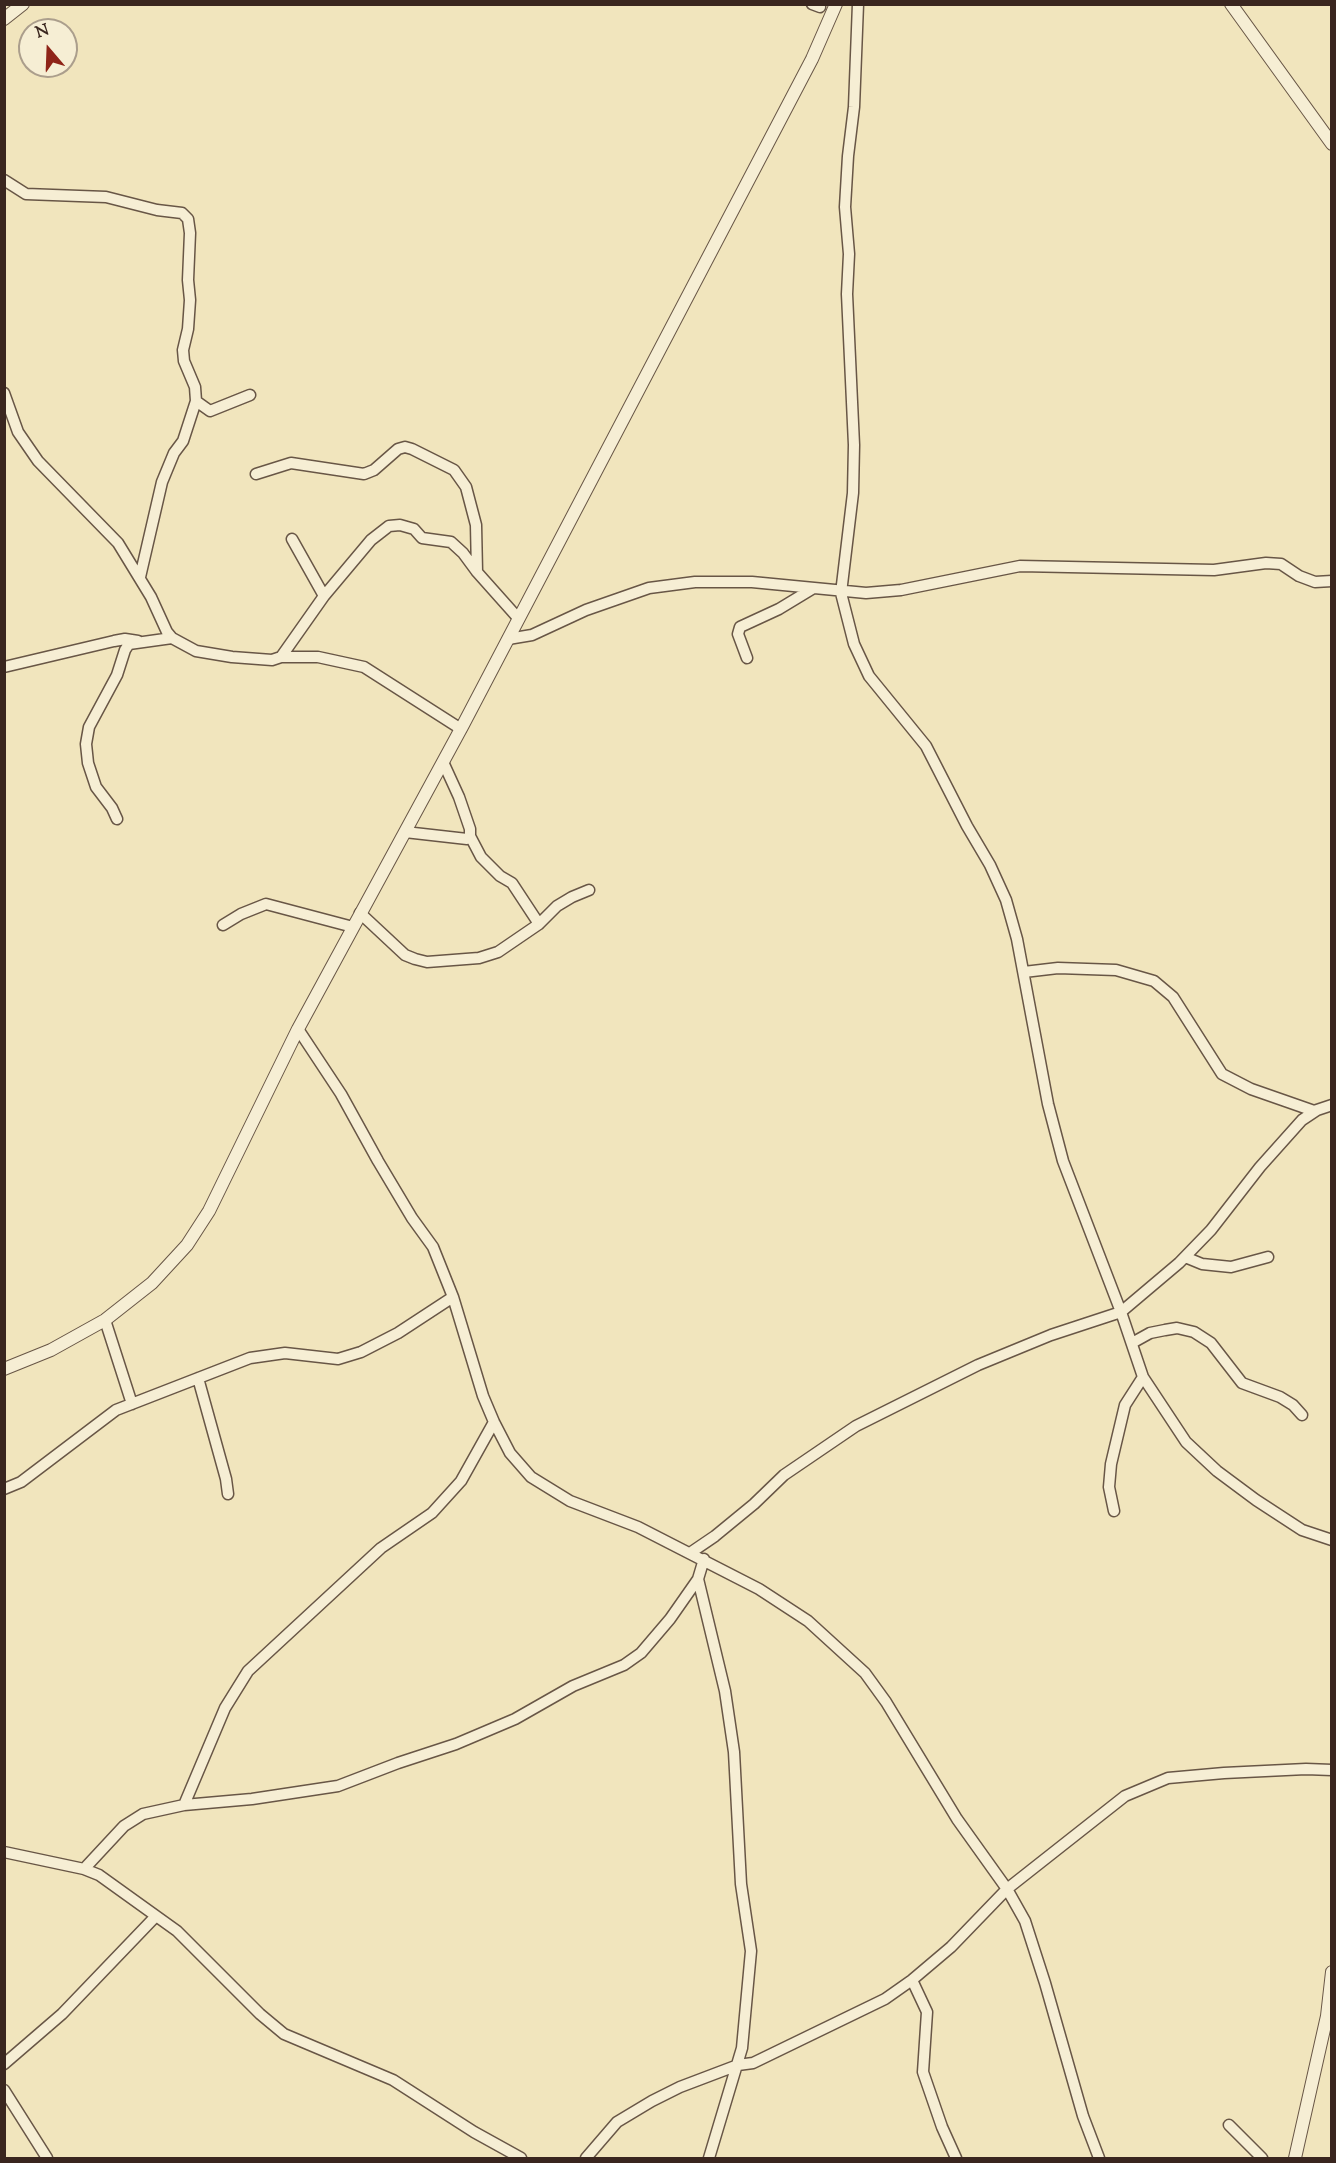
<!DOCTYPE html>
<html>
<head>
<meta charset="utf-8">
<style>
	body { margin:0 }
	#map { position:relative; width:1336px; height:2163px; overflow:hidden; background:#f1e5bd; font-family:"Sorts Mill Goudy",serif }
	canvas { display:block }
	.frame { position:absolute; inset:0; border:6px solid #3a261f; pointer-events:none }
	.north { position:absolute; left:18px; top:18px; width:60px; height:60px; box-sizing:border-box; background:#f6eed4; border:2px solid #ab9e8c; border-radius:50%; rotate:341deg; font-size:16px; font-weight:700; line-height:24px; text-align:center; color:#3a261f }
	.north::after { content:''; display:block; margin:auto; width:21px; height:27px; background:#8f2418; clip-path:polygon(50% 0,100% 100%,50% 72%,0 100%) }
</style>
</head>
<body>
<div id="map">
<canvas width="1336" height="2163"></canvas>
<div class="frame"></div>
<div class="north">N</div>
</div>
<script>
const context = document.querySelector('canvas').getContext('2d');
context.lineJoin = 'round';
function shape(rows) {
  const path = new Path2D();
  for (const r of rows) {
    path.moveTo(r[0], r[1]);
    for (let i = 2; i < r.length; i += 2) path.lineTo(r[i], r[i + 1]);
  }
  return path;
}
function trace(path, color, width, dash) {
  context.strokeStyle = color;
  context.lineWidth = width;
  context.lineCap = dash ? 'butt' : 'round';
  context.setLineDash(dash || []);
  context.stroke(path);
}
const minor = shape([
	[812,4,820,7],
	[858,4,854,107,848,156,845,207,849,254,847,294,854,445,853,493,841,593,854,644,869,676,926,746,967,826,990,865,1006,900,1017,939,1048,1104,1063,1161,1121,1312,1143,1377,1186,1442,1217,1471,1256,1500,1302,1530,1332,1540],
	[4,180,26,194,106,197,157,210,182,213,188,219,190,233,188,280,190,300,188,329,183,350,184,361,195,387,196,401],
	[4,393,18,432,38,461,118,543,151,597,167,632,172,638,196,651,232,657,272,660,281,657,318,657,364,667,461,729],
	[256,474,291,463,364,474,374,470,398,449,405,447,412,449,454,470,466,487,476,525,477,572],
	[292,539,324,596],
	[140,577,162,482,174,453,183,441,196,401,210,411,250,395],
	[508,639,532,635,586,610,649,588,695,582,752,582,866,593,901,590,1020,566,1214,570,1266,563,1281,564,1299,576,1315,582,1332,581],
	[281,657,324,596,371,540,389,526,400,525,414,529,422,538,451,542,463,553,477,572,518,618],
	[747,658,738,634,740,627,779,609,812,589],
	[4,667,114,641,125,639,138,641],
	[443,762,459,797,470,829,470,836,481,857,500,876,512,883,539,924],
	[117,819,112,808,96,787,88,763,86,744,89,727,117,675,125,650,129,644,172,638],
	[405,832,467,839,470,836],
	[360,913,405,955,415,959,427,962,479,958,498,952,539,924,557,906,572,897,589,890],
	[223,925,241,914,266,904,353,927],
	[1024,972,1058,968,1116,970,1154,981,1173,997,1222,1074,1251,1089,1314,1111],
	[298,1029,341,1094,378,1161,412,1218,433,1247,453,1297,483,1396,494,1422,510,1453,531,1477,570,1501,638,1527,759,1589,808,1621,865,1673,886,1702,957,1819,1007,1889,1025,1921,1045,1983,1083,2116,1099,2158],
	[1185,1257,1202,1264,1231,1267,1268,1257],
	[105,1320,132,1404],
	[1132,1343,1150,1333,1165,1330,1177,1328,1194,1332,1211,1343,1242,1383,1280,1397,1293,1405,1302,1415],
	[198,1378,226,1479,228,1494],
	[4,1489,21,1482,116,1410,250,1358,285,1353,338,1359,361,1352,398,1333,453,1297],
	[1114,1511,1109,1487,1111,1464,1125,1405,1143,1377],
	[690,1553,715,1536,754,1504,784,1475,856,1426,978,1365,1051,1335,1121,1312,1179,1263,1211,1230,1260,1167,1302,1120,1317,1110,1332,1105],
	[698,1579,725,1691,734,1752,741,1884,751,1951,742,2048,709,2158],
	[184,1805,225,1708,248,1671,381,1548,432,1513,461,1481,494,1422],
	[4,1852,84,1869,99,1875,177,1931,260,2014,284,2034,393,2080,474,2132,521,2158],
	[84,1869,124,1826,143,1814,184,1805,252,1799,338,1786,398,1763,456,1744,515,1719,573,1686,624,1665,641,1653,670,1619,698,1579,704,1559],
	[912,1980,927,2012,923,2072,942,2127,956,2158],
	[4,2064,62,2014,156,1916],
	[4,2090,47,2158],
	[1229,2125,1262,2158],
	[586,2158,617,2122,652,2101,680,2087,738,2065,753,2063,885,1999,912,1980,951,1947,1007,1889,1125,1796,1168,1778,1224,1773,1306,1769,1332,1770]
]);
const tertiary = shape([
	[1231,4,1332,144],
	[4,19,23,4],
	[4,1369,51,1350,105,1320,152,1283,187,1245,209,1211,298,1029,463,725,812,59,836,4],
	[1295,2158,1327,2016,1332,1972]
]);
trace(minor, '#685646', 13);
trace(tertiary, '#685646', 14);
trace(minor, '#f6eed4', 10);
trace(tertiary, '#f6eed4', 12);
</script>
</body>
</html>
